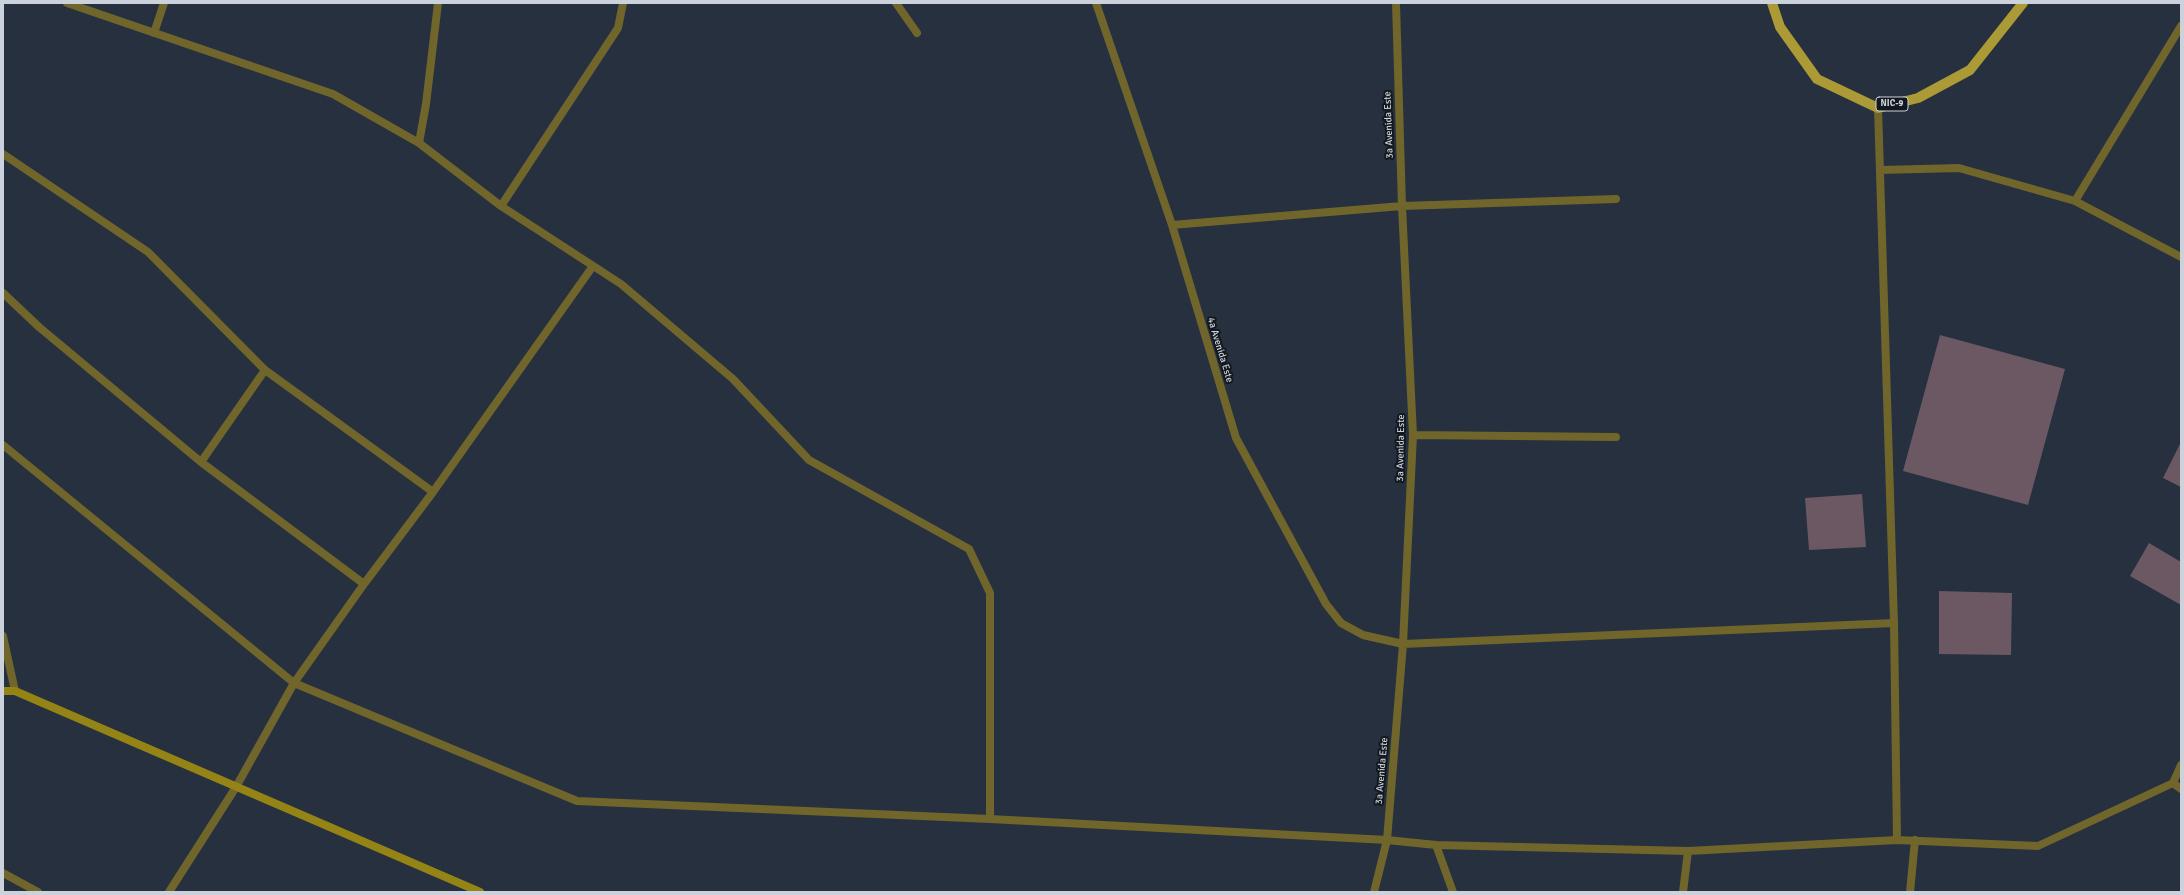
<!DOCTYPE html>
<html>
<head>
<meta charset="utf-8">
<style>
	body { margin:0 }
	#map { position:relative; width:2184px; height:895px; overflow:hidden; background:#26303f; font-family:Signika,sans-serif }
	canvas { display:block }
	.frame { position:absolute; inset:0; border:4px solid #cbd2db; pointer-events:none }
</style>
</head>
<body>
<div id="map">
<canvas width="2184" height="895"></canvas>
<div class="frame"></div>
</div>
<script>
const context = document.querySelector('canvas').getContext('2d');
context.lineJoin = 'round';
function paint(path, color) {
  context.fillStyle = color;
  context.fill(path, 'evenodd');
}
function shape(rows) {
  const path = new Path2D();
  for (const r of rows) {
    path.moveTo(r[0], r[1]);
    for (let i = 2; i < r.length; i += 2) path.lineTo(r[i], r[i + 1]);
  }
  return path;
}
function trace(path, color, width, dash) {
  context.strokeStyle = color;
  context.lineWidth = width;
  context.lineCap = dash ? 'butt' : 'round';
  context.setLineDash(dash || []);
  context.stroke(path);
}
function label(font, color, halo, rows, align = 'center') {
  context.font = font + ' Signika,sans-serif';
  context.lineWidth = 4;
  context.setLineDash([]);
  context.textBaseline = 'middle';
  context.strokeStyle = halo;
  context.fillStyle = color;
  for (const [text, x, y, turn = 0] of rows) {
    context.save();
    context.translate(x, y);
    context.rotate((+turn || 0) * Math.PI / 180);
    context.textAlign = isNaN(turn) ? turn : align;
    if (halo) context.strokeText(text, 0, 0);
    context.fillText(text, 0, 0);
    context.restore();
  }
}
const building = shape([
	[1940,335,2065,369,2028,505,1903,471],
	[2181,442,2181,487,2163,478],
	[1862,494,1866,547,1809,550,1805,498],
	[2149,543,2181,562,2181,605,2130,576],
	[1939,591,2012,593,2011,655,1939,654]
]);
const minor = shape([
	[67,3,333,94,419,143,501,206,621,284,733,379,809,460,969,549,990,593,990,819],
	[896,3,917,33],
	[1096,3,1172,225,1236,438,1326,604,1341,623,1363,635,1403,644,1894,623],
	[154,33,164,3],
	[1878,108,1894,623,1897,840],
	[419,143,426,104,438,3],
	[3,154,148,252,265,370,433,492],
	[1880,170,1959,168,2075,201,2181,257],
	[2075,201,2181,26],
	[501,206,618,28,623,3],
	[1172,225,1402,206,1616,199],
	[3,293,39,327,201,462,364,584],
	[1413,435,1616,437],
	[3,445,294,683,577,801,990,819,1387,840,1436,845,1688,851,1897,840,2038,846,2173,783,2181,765],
	[201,462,265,370],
	[3,636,15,691],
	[2173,783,2181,789],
	[1436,845,1453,892],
	[3,873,38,892],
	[169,892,236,787,294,683,364,584,433,492,593,266],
	[1374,892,1387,840,1403,644,1413,435,1402,206,1396,3],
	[1683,892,1688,851],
	[1910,892,1915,840]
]);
const secondary = shape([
	[3,691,15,691,480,892]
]);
const primary = shape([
	[1772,3,1780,27,1817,79,1878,108,1918,98,1970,70,2023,3]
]);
const shields = [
	[1892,104,32]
];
const shieldNames = [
	["NIC-9",1892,104]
];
const streetNames = [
	["3a Avenida Este",1389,125,-92],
	["4a Avenida Este",1220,350,73],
	["3a Avenida Este",1401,448,-89],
	["3a Avenida Este",1382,771,-85]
];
paint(building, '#6b5863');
trace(minor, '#70652b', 8);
trace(secondary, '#948315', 8);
trace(primary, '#ab9a35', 10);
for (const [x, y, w] of shields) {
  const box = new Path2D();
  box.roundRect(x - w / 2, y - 7, w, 14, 3);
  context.fillStyle = '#13181e';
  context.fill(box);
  trace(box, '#cbd2db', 1);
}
label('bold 9px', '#cbd2db', null, shieldNames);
label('10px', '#cbd2db', '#13181e', streetNames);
</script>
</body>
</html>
